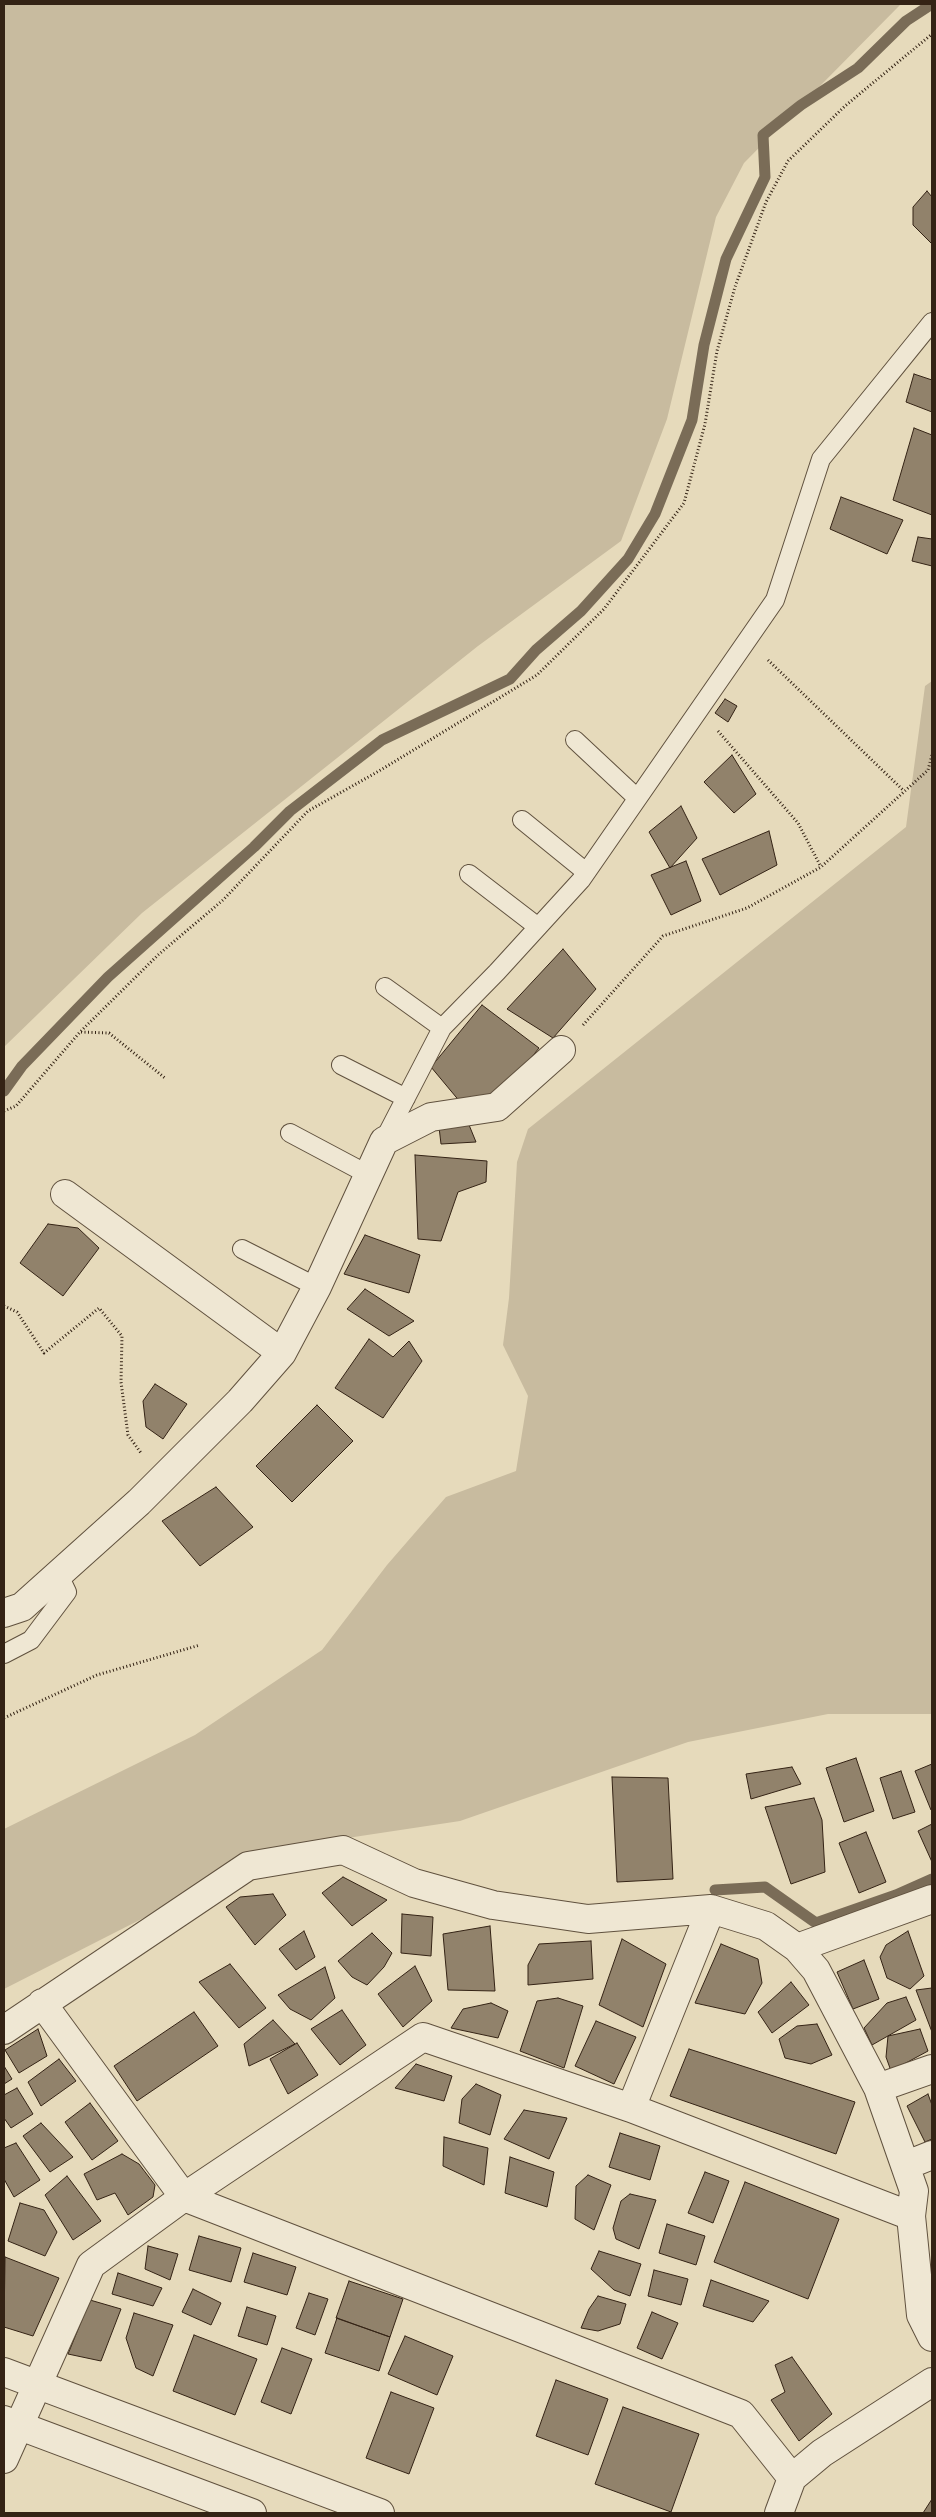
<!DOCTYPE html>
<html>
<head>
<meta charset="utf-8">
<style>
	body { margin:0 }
	#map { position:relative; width:936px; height:2517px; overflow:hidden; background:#e6dabb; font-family:Cardo,serif }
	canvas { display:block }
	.frame { position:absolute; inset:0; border:5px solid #342315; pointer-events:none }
</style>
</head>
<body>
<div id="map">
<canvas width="936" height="2517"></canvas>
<div class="frame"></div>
</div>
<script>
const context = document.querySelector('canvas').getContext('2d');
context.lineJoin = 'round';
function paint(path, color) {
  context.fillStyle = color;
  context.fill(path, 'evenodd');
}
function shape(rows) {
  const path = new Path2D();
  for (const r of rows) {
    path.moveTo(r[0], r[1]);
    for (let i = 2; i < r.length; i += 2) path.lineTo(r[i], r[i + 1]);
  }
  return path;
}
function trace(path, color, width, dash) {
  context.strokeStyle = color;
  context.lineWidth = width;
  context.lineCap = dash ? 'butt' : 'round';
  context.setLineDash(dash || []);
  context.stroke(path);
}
const green = shape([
	[4,4,901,4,744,163,716,217,667,419,621,541,478,646,142,913,4,1047],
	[932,681,932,1714,828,1714,688,1742,460,1821,281,1848,4,1989,4,1829,195,1735,322,1650,387,1565,446,1497,516,1471,528,1396,503,1345,509,1298,517,1162,528,1129,906,827,925,686]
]);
const stream = shape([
	[4,1091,22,1066,108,977,254,847,290,811,382,740,510,679,536,650,581,611,628,559,655,514,692,420,704,345,726,259,765,177,763,135,801,105,858,68,906,21,932,4],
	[715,1890,765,1887,816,1923,896,1895,932,1879]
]);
const building = shape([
	[927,191,932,197,932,244,913,225,913,207,927,191],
	[914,374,932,380,932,412,906,402,914,374],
	[914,428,932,435,932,515,893,500,914,428],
	[841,497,903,520,887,554,830,529,841,497],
	[918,537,932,539,932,566,912,561,918,537],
	[725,699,737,706,728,722,715,713,725,699],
	[732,755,756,794,734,813,704,782,732,755],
	[681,806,697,838,670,868,649,832,681,806],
	[769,831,777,865,720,895,702,859,769,831],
	[686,861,701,901,671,915,651,875,686,861],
	[563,949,596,989,553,1038,507,1009,563,949],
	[482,1005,539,1048,508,1087,466,1109,431,1067,482,1005],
	[467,1120,476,1142,441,1144,439,1127,467,1120],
	[415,1155,487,1161,486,1182,458,1192,441,1241,418,1239,415,1155],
	[48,1224,78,1228,99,1248,63,1296,20,1263,48,1224],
	[365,1235,420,1255,409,1293,344,1274,365,1235],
	[365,1289,414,1321,389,1336,347,1309,365,1289],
	[369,1339,393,1357,409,1341,422,1361,383,1418,335,1388,369,1339],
	[155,1384,187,1404,163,1439,146,1427,143,1401,155,1384],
	[317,1405,353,1441,292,1502,256,1466,317,1405],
	[216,1487,253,1527,200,1566,162,1521,216,1487],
	[856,1758,874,1811,844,1822,826,1768,856,1758],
	[932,1764,932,1810,931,1810,915,1771,932,1764],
	[792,1767,801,1784,751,1799,746,1774,792,1767],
	[901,1771,915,1812,893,1819,880,1778,901,1771],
	[612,1777,668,1778,673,1879,617,1882,612,1777],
	[814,1798,822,1820,825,1872,791,1884,765,1807,814,1798],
	[932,1824,932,1862,918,1831,932,1824],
	[866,1832,886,1882,859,1893,839,1843,866,1832],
	[343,1877,387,1900,352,1926,322,1893,343,1877],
	[273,1894,286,1915,255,1945,226,1907,240,1897,273,1894],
	[402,1914,433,1917,431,1956,401,1953,402,1914],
	[490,1926,495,1991,448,1990,443,1934,490,1926],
	[304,1931,315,1957,296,1970,279,1949,304,1931],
	[908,1931,924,1976,910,1989,887,1978,880,1957,886,1945,908,1931],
	[372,1933,392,1953,384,1967,367,1985,352,1977,338,1961,372,1933],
	[622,1939,666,1964,643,2027,599,2005,622,1939],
	[591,1941,593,1979,528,1985,528,1965,539,1944,591,1941],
	[721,1944,758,1959,762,1983,745,2014,695,2003,721,1944],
	[864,1960,879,1999,853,2009,837,1972,864,1960],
	[230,1964,266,2008,239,2028,199,1982,230,1964],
	[415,1966,432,2001,403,2027,378,1994,415,1966],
	[325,1967,335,1998,311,2020,290,2009,278,1995,325,1967],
	[791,1982,809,2005,772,2033,758,2012,791,1982],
	[932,1988,932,2032,916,1990,932,1988],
	[906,1997,916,2020,872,2045,864,2028,887,2003,906,1997],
	[558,1998,583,2006,564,2068,520,2051,537,2001,558,1998],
	[491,2003,508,2011,498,2038,451,2028,463,2009,491,2003],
	[342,2010,366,2045,340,2065,311,2029,342,2010],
	[194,2012,218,2046,137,2101,114,2066,194,2012],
	[273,2020,295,2044,249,2066,244,2044,273,2020],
	[596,2021,636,2037,614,2084,575,2066,596,2021],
	[817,2024,832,2055,811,2064,785,2058,779,2039,797,2026,817,2024],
	[38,2029,47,2056,19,2073,5,2050,38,2029],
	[920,2029,928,2051,891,2071,886,2057,888,2036,920,2029],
	[297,2043,318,2075,288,2094,270,2059,297,2043],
	[689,2049,855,2102,836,2154,670,2096,689,2049],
	[59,2059,76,2081,41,2106,28,2082,59,2059],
	[416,2064,452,2076,444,2101,395,2088,416,2064],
	[4,2066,12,2079,4,2084,4,2066],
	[476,2084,501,2095,490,2135,459,2123,462,2099,476,2084],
	[17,2088,33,2114,11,2128,4,2118,4,2095,17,2088],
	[928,2094,932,2105,932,2139,925,2142,907,2106,928,2094],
	[90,2103,118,2141,92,2160,65,2122,90,2103],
	[524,2110,567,2118,549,2159,504,2139,524,2110],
	[41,2123,73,2157,50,2172,23,2136,41,2123],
	[620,2133,660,2146,650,2180,609,2167,620,2133],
	[444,2137,488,2148,484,2185,443,2166,444,2137],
	[16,2143,40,2180,14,2197,4,2179,4,2148,16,2143],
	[122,2154,139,2164,155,2185,153,2197,128,2215,115,2193,97,2200,84,2174,122,2154],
	[510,2157,554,2172,547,2207,505,2193,510,2157],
	[705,2172,729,2181,713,2223,688,2213,705,2172],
	[588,2175,611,2185,594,2230,575,2219,576,2186,588,2175],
	[67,2176,101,2221,73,2240,45,2195,67,2176],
	[745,2182,839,2219,808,2299,714,2262,745,2182],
	[630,2194,656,2200,639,2249,616,2239,613,2228,621,2201,630,2194],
	[20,2203,44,2210,57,2232,45,2256,8,2241,20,2203],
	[667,2224,705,2236,696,2265,659,2253,667,2224],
	[199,2236,241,2248,231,2282,189,2270,199,2236],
	[148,2246,178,2254,170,2280,145,2269,148,2246],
	[599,2251,641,2264,630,2296,614,2290,591,2269,599,2251],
	[253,2253,296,2267,287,2295,244,2282,253,2253],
	[5,2257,59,2278,33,2336,4,2327,5,2257],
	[654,2270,688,2279,681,2305,648,2296,654,2270],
	[118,2273,162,2288,153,2306,112,2294,118,2273],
	[711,2280,769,2301,753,2322,703,2306,711,2280],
	[349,2281,403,2299,390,2337,336,2318,349,2281],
	[193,2289,221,2303,211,2325,182,2312,193,2289],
	[309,2293,328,2299,315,2335,296,2328,309,2293],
	[598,2296,626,2304,620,2324,598,2331,581,2328,589,2309,598,2296],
	[90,2300,121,2309,101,2361,68,2354,90,2300],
	[247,2307,276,2316,267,2345,238,2336,247,2307],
	[652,2312,678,2323,662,2359,637,2348,652,2312],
	[134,2313,173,2325,153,2376,136,2368,126,2338,134,2313],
	[337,2318,390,2337,379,2371,325,2353,337,2318],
	[194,2335,257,2359,235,2415,173,2391,194,2335],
	[405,2336,453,2356,437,2395,388,2374,405,2336],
	[282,2348,312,2359,291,2414,261,2402,282,2348],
	[792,2357,832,2414,799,2441,771,2400,785,2392,775,2365,792,2357],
	[556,2380,608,2399,588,2455,536,2436,556,2380],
	[391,2392,434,2408,409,2474,366,2458,391,2392],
	[623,2407,699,2434,671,2512,595,2484,623,2407],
	[932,2499,932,2513,923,2513,932,2499]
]);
const path = shape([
	[768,660,904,791],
	[718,731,798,823,821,867],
	[583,1025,663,936,747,908,821,867,928,770,932,755],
	[81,1032,109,1033,165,1078],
	[4,1111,16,1106,80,1032,158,955,223,900,308,811,379,771,537,675,604,609,684,503,705,424,717,351,735,287,766,202,788,161,845,106,932,34],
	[4,1306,17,1312,44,1353,99,1308,122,1336,121,1382,128,1435,141,1453],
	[4,1718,97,1675,200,1645]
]);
const service = shape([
	[575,740,637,798],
	[522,820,586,872],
	[469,874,538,927],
	[385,987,442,1028],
	[341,1065,406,1098],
	[290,1133,369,1175],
	[384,1140,442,1028,497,972,581,880,775,600,821,459,932,322],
	[242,1249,317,1287],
	[4,1654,31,1640,67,1592,58,1573]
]);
const minor = shape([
	[65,1194,282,1353],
	[4,1613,22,1607,139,1502,240,1401,282,1353,317,1287,384,1141,431,1117,497,1107,561,1050],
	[797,1948,932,1899],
	[42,2003,184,2197,741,2414,792,2478],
	[4,2030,248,1866,343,1850,414,1883,493,1905,588,1919,711,1909,766,1926,797,1948,816,1970,878,2088,914,2191,911,2216,921,2315,932,2337],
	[878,2088,932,2069],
	[631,2108,711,1909],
	[907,2165,932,2155],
	[4,2459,91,2265,184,2197,423,2037,631,2108,911,2216],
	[779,2513,792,2478,822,2453,932,2382]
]);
const tertiary = shape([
	[4,2372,380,2513],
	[4,2420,252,2513]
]);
paint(green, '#c8bb9f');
trace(stream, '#7a6c57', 11);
paint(building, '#91826b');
trace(building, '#342315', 1);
trace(service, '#60513e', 20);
trace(minor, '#60513e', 30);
trace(tertiary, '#60513e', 30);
trace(path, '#342315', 3, [1, 2.5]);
trace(service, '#efe7d3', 18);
trace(minor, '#efe7d3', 28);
trace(tertiary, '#efe7d3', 28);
</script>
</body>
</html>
